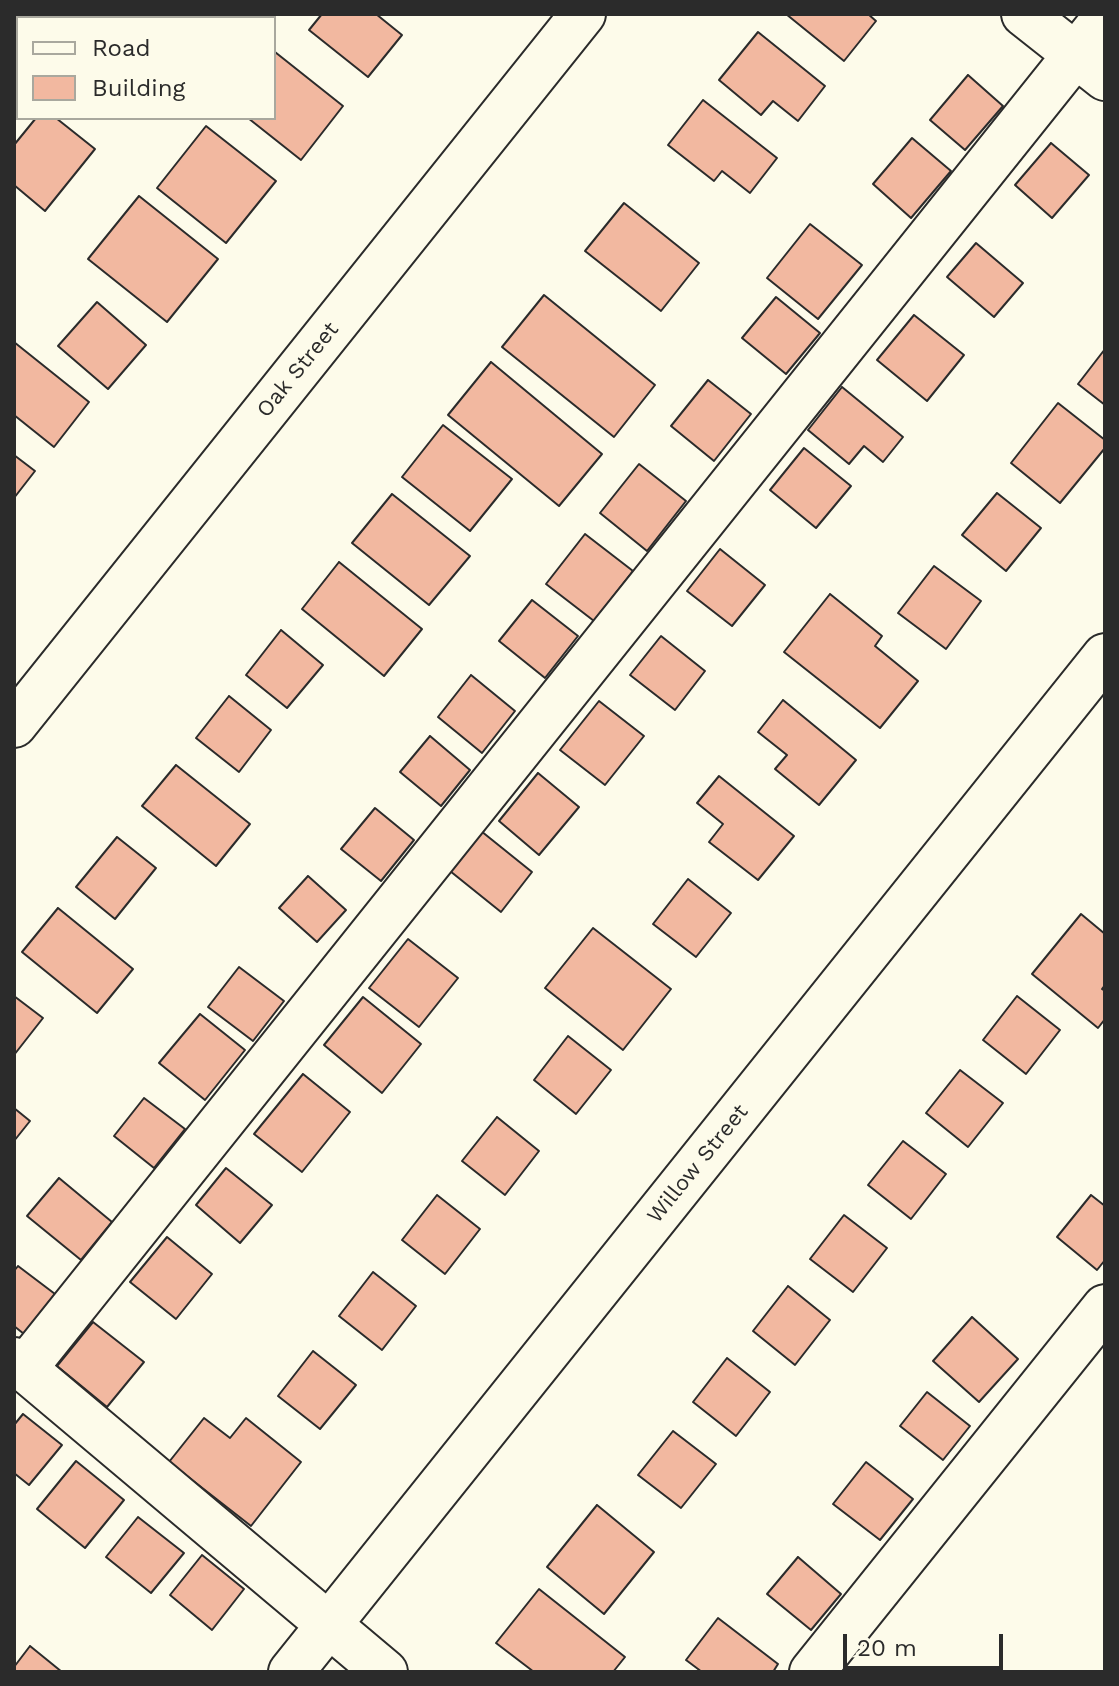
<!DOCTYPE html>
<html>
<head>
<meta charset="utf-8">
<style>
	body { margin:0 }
	#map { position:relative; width:1119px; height:1686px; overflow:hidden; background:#fdfbea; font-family:"Work Sans",sans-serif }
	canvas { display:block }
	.frame { position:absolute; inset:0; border:16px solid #2b2b2b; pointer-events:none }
	.legend { position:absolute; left:16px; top:16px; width:260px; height:104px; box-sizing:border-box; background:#fdfbea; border:2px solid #a9a89e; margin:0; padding:10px 14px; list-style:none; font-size:24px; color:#2b2b2b }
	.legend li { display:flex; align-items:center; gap:16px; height:40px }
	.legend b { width:40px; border:2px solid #a9a89e }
	.scale { position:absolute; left:843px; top:1634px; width:160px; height:36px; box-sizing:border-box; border:4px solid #2b2b2b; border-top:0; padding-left:10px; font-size:24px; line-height:28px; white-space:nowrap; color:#2b2b2b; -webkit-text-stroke:6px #fdfbea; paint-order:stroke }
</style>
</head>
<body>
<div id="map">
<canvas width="1119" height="1686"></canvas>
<div class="frame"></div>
<ul class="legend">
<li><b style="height:10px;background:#fdfbea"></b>Road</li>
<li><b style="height:22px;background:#f2b8a0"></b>Building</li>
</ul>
<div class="scale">20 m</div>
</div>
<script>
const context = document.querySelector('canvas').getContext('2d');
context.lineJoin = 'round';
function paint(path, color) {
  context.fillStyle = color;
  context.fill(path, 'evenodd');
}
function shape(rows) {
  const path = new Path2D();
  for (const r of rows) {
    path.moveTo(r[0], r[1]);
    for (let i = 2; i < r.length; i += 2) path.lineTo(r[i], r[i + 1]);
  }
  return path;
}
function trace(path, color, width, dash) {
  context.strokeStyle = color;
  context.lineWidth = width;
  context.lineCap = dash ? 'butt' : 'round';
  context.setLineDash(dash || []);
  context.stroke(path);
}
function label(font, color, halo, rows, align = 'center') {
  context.font = font + ' "Work Sans",sans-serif';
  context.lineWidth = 6;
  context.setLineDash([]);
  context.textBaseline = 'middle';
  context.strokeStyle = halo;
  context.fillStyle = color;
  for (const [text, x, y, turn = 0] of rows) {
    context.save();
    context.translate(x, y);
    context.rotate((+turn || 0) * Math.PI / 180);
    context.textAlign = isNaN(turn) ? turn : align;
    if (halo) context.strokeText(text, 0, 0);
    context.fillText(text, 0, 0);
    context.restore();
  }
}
const building = shape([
	[113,14,192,14,189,18,110,18,113,14],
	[322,14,376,14,402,35,368,77,309,30,322,14],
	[786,14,868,14,876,21,844,61,786,14],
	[758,32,825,86,798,121,773,101,761,115,719,80,758,32],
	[275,52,343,106,301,160,248,118,274,118,275,52],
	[968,75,1003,106,965,150,930,120,968,75],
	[703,100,777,158,750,193,722,171,714,181,668,145,703,100],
	[36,118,56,118,95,149,45,211,14,185,14,145,36,118],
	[206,126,276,181,226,243,157,188,206,126],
	[912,138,951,171,911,218,873,184,912,138],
	[1051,143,1089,175,1052,218,1015,185,1051,143],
	[139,196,218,259,167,322,88,259,139,196],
	[624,203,699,263,661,311,585,251,624,203],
	[810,224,862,265,818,319,767,278,810,224],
	[976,243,1023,283,994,317,947,277,976,243],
	[544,295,655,385,614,437,502,347,544,295],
	[776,297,820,333,786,374,742,338,776,297],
	[97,302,146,345,108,389,58,346,97,302],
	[914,315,964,355,927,401,877,360,914,315],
	[14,342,89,402,54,447,14,415,14,342],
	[1105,349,1105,405,1078,384,1105,349],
	[491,362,602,454,559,506,448,415,491,362],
	[708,380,751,414,714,461,671,426,708,380],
	[842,387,903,437,883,462,864,446,849,464,808,430,842,387],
	[1058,403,1105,440,1105,448,1060,503,1011,463,1058,403],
	[443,425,512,479,470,531,402,477,443,425],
	[804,448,851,486,816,528,770,490,804,448],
	[14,455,35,471,14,498,14,455],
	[639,464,686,501,647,551,600,513,639,464],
	[997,493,1041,528,1006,571,962,535,997,493],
	[392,494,470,556,429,605,352,543,392,494],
	[585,534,633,571,594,621,546,584,585,534],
	[720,549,765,585,732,626,687,591,720,549],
	[339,562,422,629,384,676,302,609,339,562],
	[934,566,981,601,946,649,898,613,934,566],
	[830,594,882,636,875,646,918,681,880,728,784,652,830,594],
	[532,600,578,636,545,678,499,641,532,600],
	[281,630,323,665,287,708,246,675,281,630],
	[661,636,705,671,675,710,630,675,661,636],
	[471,675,515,711,482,753,438,717,471,675],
	[229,696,271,730,239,772,196,738,229,696],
	[783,700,856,760,819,805,775,769,787,755,758,732,783,700],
	[599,701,644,736,605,785,560,750,599,701],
	[430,736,470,770,441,806,400,772,430,736],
	[176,765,250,824,216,866,142,806,176,765],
	[538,773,579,807,539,855,499,821,538,773],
	[719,776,794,836,758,880,709,842,723,824,697,803,719,776],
	[375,808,414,840,381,881,341,849,375,808],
	[481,831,532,872,501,912,450,871,481,831],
	[117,837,156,868,115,919,76,887,117,837],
	[308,876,346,910,317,942,279,908,308,876],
	[688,879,731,913,696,957,653,924,688,879],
	[58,908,133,969,97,1013,22,952,58,908],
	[1081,914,1105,934,1105,985,1102,989,1105,991,1105,1019,1098,1028,1032,974,1081,914],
	[593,928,671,989,623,1050,545,988,593,928],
	[408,939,458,978,419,1027,369,988,408,939],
	[239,967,284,1001,253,1041,208,1007,239,967],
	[14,996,43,1018,14,1055,14,996],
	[1017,996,1060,1030,1026,1074,983,1040,1017,996],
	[363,997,421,1044,382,1093,324,1045,363,997],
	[200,1014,245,1050,205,1100,159,1063,200,1014],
	[568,1036,611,1070,576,1114,534,1080,568,1036],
	[960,1070,1003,1103,968,1147,926,1113,960,1070],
	[303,1074,350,1112,302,1172,254,1134,303,1074],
	[144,1098,185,1129,154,1168,114,1136,144,1098],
	[14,1108,30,1121,14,1141,14,1108],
	[497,1117,539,1151,505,1195,462,1161,497,1117],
	[903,1141,946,1174,911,1219,868,1185,903,1141],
	[226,1168,272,1205,240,1243,196,1205,226,1168],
	[59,1178,112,1222,81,1260,27,1216,59,1178],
	[437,1195,480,1229,445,1274,402,1240,437,1195],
	[1091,1195,1105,1206,1105,1260,1097,1270,1057,1237,1091,1195],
	[844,1215,887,1248,853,1292,810,1259,844,1215],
	[167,1237,212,1274,176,1319,130,1282,167,1237],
	[18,1266,55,1294,24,1334,14,1326,14,1271,18,1266],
	[373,1272,416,1306,382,1350,339,1316,373,1272],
	[788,1286,830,1320,795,1365,753,1331,788,1286],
	[972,1317,1018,1359,979,1402,933,1361,972,1317],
	[93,1322,144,1362,107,1407,57,1366,93,1322],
	[313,1351,356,1385,320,1429,278,1396,313,1351],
	[727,1358,770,1392,736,1436,693,1402,727,1358],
	[927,1392,970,1426,943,1460,900,1426,927,1392],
	[23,1414,62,1445,29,1485,14,1473,14,1425,23,1414],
	[204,1418,230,1438,246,1418,301,1462,251,1526,169,1462,204,1418],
	[673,1431,716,1464,681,1508,638,1475,673,1431],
	[76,1461,124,1500,85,1548,37,1509,76,1461],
	[866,1462,913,1499,880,1540,833,1504,866,1462],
	[597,1505,654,1552,604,1614,547,1567,597,1505],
	[138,1517,184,1553,151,1593,106,1557,138,1517],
	[202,1555,244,1589,212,1630,170,1595,202,1555],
	[798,1557,841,1594,811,1630,767,1594,798,1557],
	[539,1589,625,1657,613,1672,534,1672,496,1643,539,1589],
	[718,1618,778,1664,773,1672,702,1672,686,1660,718,1618],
	[30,1646,62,1672,14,1672,14,1667,30,1646]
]);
const minor = shape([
	[1024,14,1105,78],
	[71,18,74,14],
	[14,89,18,84],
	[14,725,583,14],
	[14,1360,385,1672],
	[24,1369,1105,18],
	[291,1672,1105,656],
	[812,1672,1105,1307]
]);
const streetNames = [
	["Oak Street",298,370,-51],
	["Willow Street",698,1164,-51]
];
paint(building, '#f2b8a0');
trace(building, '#2b2b2b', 2);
trace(minor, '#2b2b2b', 48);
trace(minor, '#fdfbea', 44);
label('22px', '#2b2b2b', '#fdfbea', streetNames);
</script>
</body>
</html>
